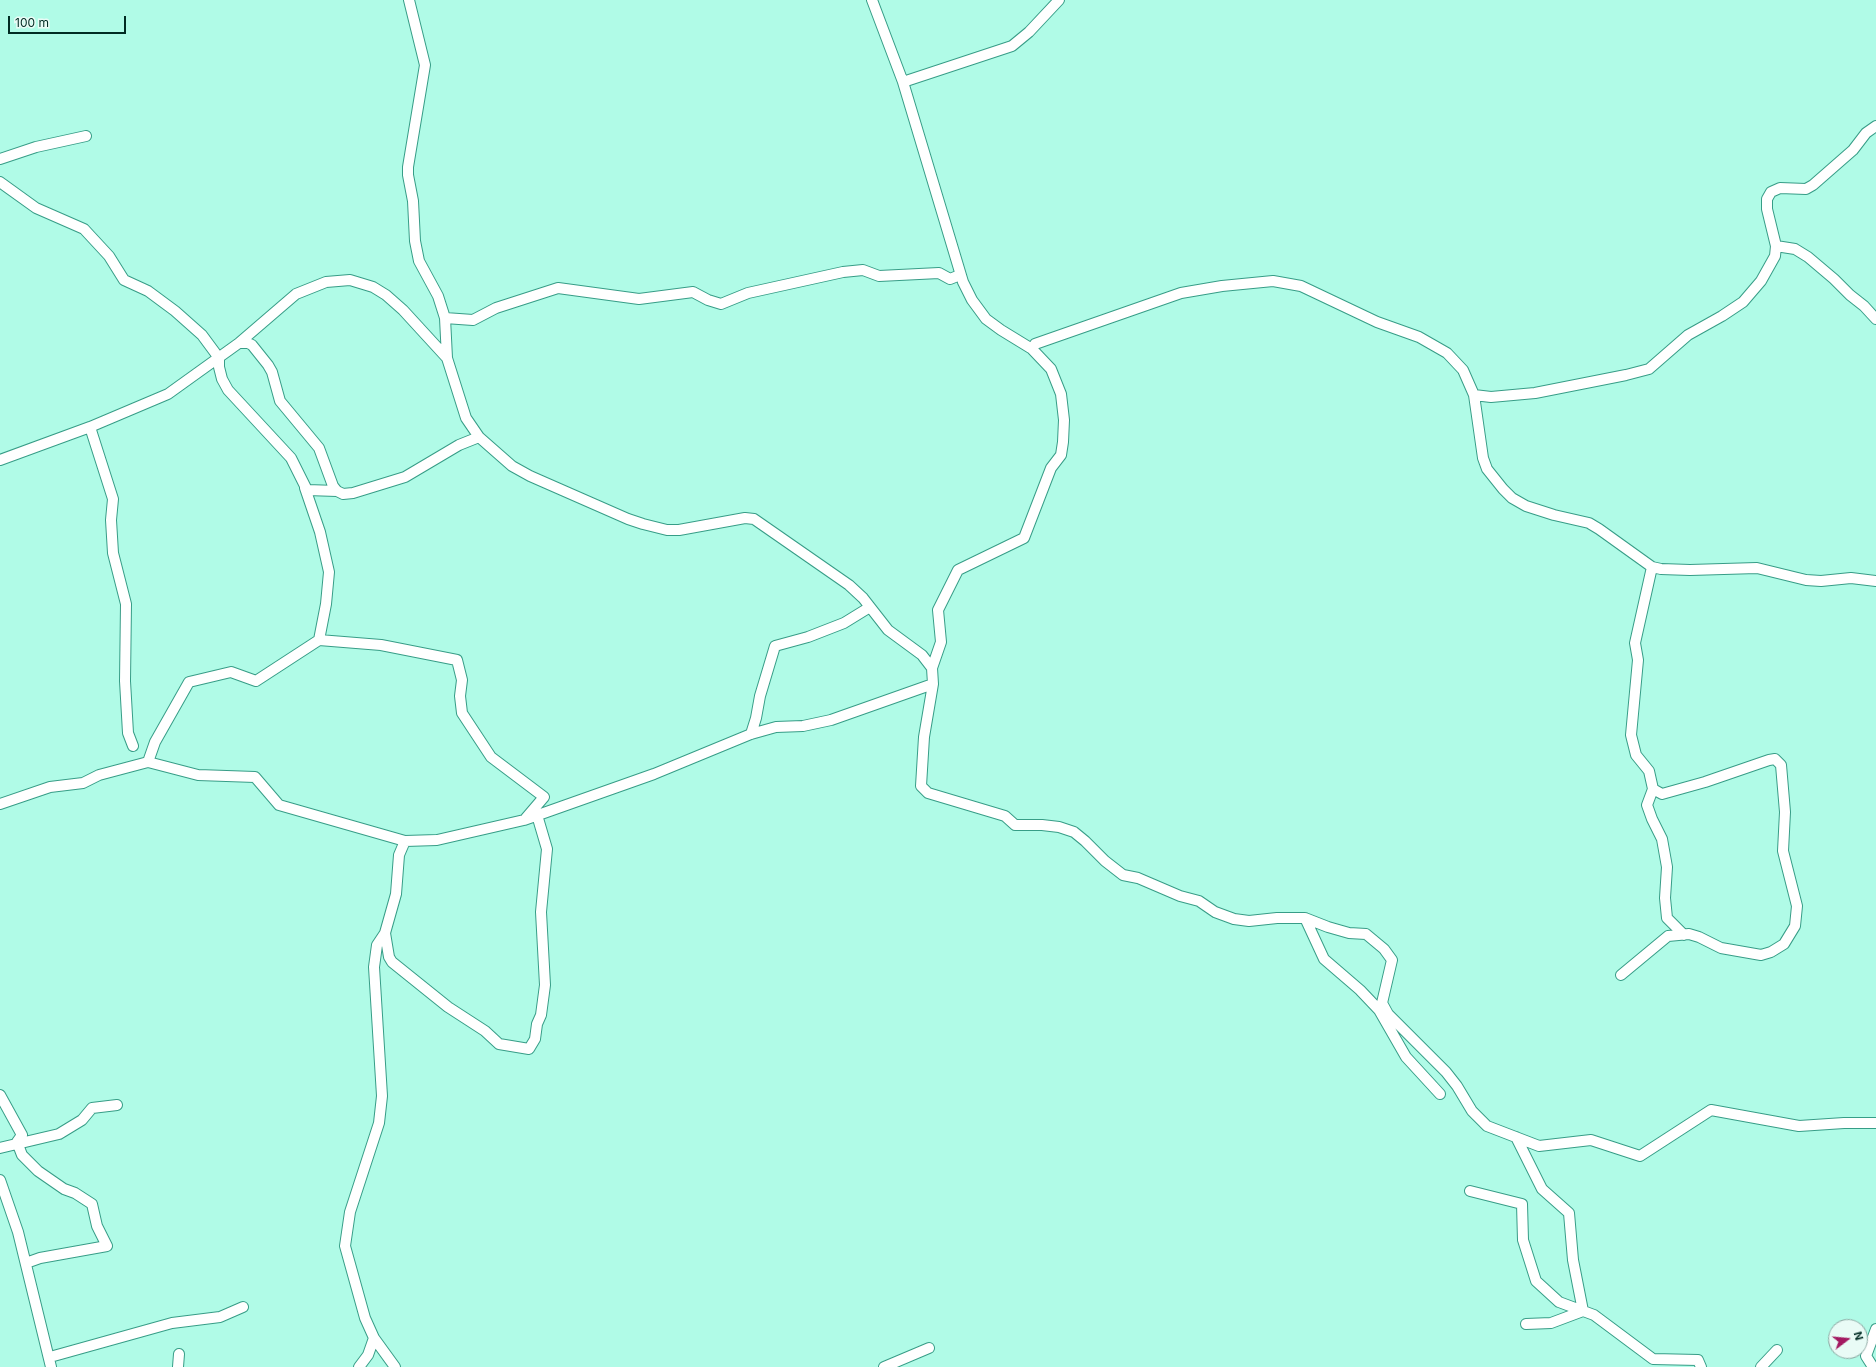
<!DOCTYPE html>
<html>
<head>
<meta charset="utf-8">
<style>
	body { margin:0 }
	#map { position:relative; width:1876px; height:1367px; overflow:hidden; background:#b0fbe7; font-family:Inter,sans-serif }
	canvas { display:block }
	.north { position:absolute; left:1828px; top:1319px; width:40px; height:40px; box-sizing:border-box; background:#e9fbf6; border:1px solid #8ca8a2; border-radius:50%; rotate:74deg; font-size:11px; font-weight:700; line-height:16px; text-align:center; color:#002b23 }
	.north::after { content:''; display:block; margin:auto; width:14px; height:18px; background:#a31961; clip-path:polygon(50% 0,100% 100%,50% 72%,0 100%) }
	.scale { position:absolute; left:8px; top:16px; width:118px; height:18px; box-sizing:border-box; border:2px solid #002b23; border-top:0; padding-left:5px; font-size:12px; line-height:14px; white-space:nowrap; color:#002b23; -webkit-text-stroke:3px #e9fbf6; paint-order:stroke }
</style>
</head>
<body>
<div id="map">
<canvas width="1876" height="1367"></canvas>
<div class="north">N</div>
<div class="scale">100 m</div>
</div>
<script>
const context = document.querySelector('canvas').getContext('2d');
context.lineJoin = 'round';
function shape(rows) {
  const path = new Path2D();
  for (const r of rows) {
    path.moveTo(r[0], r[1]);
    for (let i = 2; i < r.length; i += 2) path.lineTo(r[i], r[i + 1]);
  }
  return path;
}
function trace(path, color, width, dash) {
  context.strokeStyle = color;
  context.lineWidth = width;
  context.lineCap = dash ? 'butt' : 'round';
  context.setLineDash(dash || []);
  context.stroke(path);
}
const minor = shape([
	[409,0,425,65,408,167,408,175,413,201,415,241,419,261,438,296,445,318,447,358,466,418,479,437,512,466,530,476,628,519,643,524,667,530,679,530,745,518,754,519,849,585,863,598,888,630,922,655,932,668],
	[872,0,903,82,963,282,972,300,986,319,1001,330,1032,349,1051,369,1061,394,1064,420,1063,442,1061,455,1051,468,1024,538,958,570,938,610,941,642,932,668,933,684,924,737,921,786,928,793,1005,816,1015,825,1042,825,1059,827,1074,832,1085,841,1105,861,1123,875,1138,878,1180,896,1199,901,1215,912,1234,919,1249,921,1277,918,1305,918,1328,927,1349,933,1366,934,1384,949,1392,960,1382,1003,1388,1014,1446,1072,1457,1086,1472,1111,1487,1126,1539,1146,1591,1140,1640,1156,1711,1110,1799,1126,1844,1123,1876,1123],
	[903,82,1012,46,1029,32,1059,0],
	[0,159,36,147,86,136],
	[0,182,36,208,84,229,109,256,124,280,148,291,175,311,202,335,219,358,219,367,222,379,228,390,291,458,307,490,337,491,343,494,353,493,405,477,459,445,479,437],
	[1776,246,1795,249,1808,257,1834,279,1850,295,1864,306,1876,319],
	[445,318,473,320,496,308,558,288,639,299,693,292,708,300,721,304,748,293,843,272,863,270,879,276,939,273,950,279,960,275],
	[239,343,248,343,252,345,268,365,272,372,280,401,319,448,333,486,337,491],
	[1032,349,1035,344,1181,293,1222,286,1273,281,1301,286,1377,322,1419,337,1447,353,1463,370,1474,395,1483,458,1487,469,1503,489,1512,498,1526,506,1554,515,1589,523,1599,529,1652,567,1661,569,1690,570,1757,568,1806,580,1821,581,1851,578,1876,581],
	[1474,395,1491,397,1535,393,1626,375,1649,369,1688,335,1722,316,1743,302,1761,281,1775,256,1776,246,1767,209,1767,199,1771,192,1780,188,1806,189,1813,185,1853,150,1866,133,1876,126],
	[90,427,113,499,111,520,113,553,126,604,125,681,128,733,133,746],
	[0,460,90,427,168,394,239,343,296,294,326,282,350,280,373,287,386,295,403,310,447,358],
	[305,488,320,532,329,572,326,604,319,640],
	[751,734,756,718,760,696,775,646,808,637,844,623,870,607],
	[148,762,155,742,189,682,231,672,256,681,319,640,381,645,457,660,462,680,460,696,462,713,491,757,544,797,526,818],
	[1653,789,1647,805,1652,819,1662,839,1667,867,1665,898,1667,918,1684,935],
	[0,804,50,787,83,783,99,775,148,762,198,775,255,777,279,805,405,841,437,840,524,820,654,774,751,734,776,727,803,726,831,720,933,684],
	[405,841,399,855,396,894,385,933,389,957,392,962,448,1007,485,1031,499,1044,529,1049,535,1039,537,1024,541,1015,545,985,541,912,547,849,537,815],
	[1305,918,1324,959,1360,990,1379,1010,1406,1057,1440,1094],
	[385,933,377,945,374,967,382,1096,379,1123,350,1212,345,1246,365,1318,374,1338,395,1367],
	[1621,975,1668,936,1689,934,1699,937,1721,948,1761,955,1771,952,1784,944,1795,926,1797,906,1783,851,1785,812,1781,765,1775,759,1769,760,1705,782,1662,794,1653,789,1649,771,1636,755,1631,735,1638,660,1635,643,1652,567],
	[0,1095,22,1135,17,1142,22,1155,38,1171,64,1189,75,1193,92,1204,97,1226,107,1246,40,1258,26,1263],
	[1516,1137,1542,1189,1569,1213,1573,1260,1583,1311,1551,1323,1526,1324],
	[0,1148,59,1134,82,1120,92,1108,117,1105],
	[0,1180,18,1232,51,1367],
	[1470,1191,1522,1204,1523,1240,1536,1281,1559,1302,1594,1315,1653,1359,1698,1360,1701,1367],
	[50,1357,172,1323,220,1317,243,1307],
	[178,1367,179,1354],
	[359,1367,368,1355,374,1338],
	[884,1367,929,1348],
	[1761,1367,1777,1350],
	[1873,1367,1866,1356,1876,1329]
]);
trace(minor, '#379d87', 12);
trace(minor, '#fff', 10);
</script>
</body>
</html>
